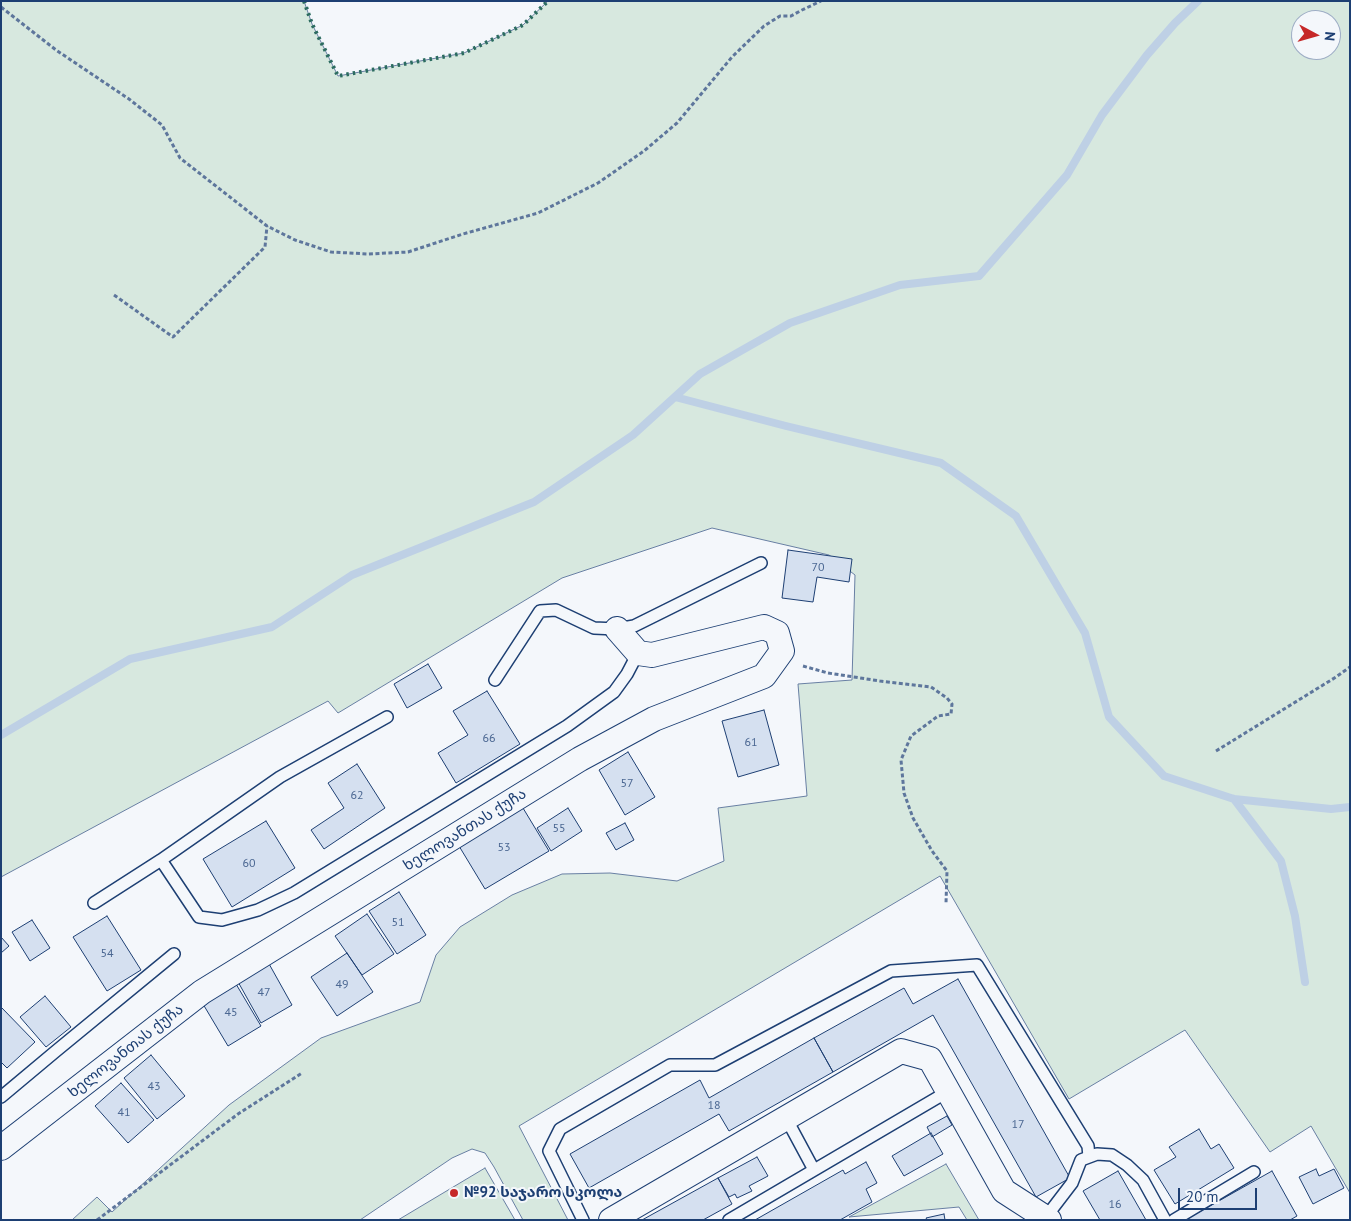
<!DOCTYPE html>
<html>
<head>
<meta charset="utf-8">
<style>
	body { margin:0 }
	#map { position:relative; width:1351px; height:1221px; overflow:hidden; background:#f4f7fb; font-family:"PT Sans",sans-serif }
	canvas { display:block }
	.frame { position:absolute; inset:0; border:2px solid #1d3f73; pointer-events:none }
	.north { position:absolute; left:1291px; top:10px; width:50px; height:50px; box-sizing:border-box; background:#f4f7fb; border:1px solid #9eadc5; border-radius:50%; rotate:96deg; font-size:14px; font-weight:700; line-height:20px; text-align:center; color:#1d3f73 }
	.north::after { content:''; display:block; margin:auto; width:18px; height:22px; background:#c62828; clip-path:polygon(50% 0,100% 100%,50% 72%,0 100%) }
	.scale { position:absolute; left:1178px; top:1188px; width:79px; height:22px; box-sizing:border-box; border:2px solid #1d3f73; border-top:0; padding-left:6px; font-size:15px; line-height:18px; white-space:nowrap; color:#1d3f73; -webkit-text-stroke:4px #f4f7fb; paint-order:stroke }
</style>
</head>
<body>
<div id="map">
<canvas width="1351" height="1221"></canvas>
<div class="frame"></div>
<div class="north">N</div>
<div class="scale">20 m</div>
</div>
<script>
const context = document.querySelector('canvas').getContext('2d');
context.lineJoin = 'round';
function paint(path, color) {
  context.fillStyle = color;
  context.fill(path, 'evenodd');
}
function shape(rows) {
  const path = new Path2D();
  for (const r of rows) {
    path.moveTo(r[0], r[1]);
    for (let i = 2; i < r.length; i += 2) path.lineTo(r[i], r[i + 1]);
  }
  return path;
}
function trace(path, color, width, dash) {
  context.strokeStyle = color;
  context.lineWidth = width;
  context.lineCap = dash ? 'butt' : 'round';
  context.setLineDash(dash || []);
  context.stroke(path);
}
function label(font, color, halo, rows, align = 'center') {
  context.font = font + ' "PT Sans","Noto Sans Georgian",sans-serif';
  context.lineWidth = 4;
  context.setLineDash([]);
  context.textBaseline = 'middle';
  context.strokeStyle = halo;
  context.fillStyle = color;
  for (const [text, x, y, turn = 0] of rows) {
    context.save();
    context.translate(x, y);
    context.rotate((+turn || 0) * Math.PI / 180);
    context.textAlign = isNaN(turn) ? turn : align;
    if (halo) context.strokeText(text, 0, 0);
    context.fillText(text, 0, 0);
    context.restore();
  }
}
const green = shape([
	[1,1,304,1,312,24,338,76,464,53,523,25,548,1,1350,1,1350,1193,1311,1126,1270,1152,1185,1030,1069,1099,940,876,519,1126,568,1220,523,1220,494,1167,485,1153,472,1149,452,1158,360,1220,72,1220,97,1197,112,1212,229,1105,321,1038,420,1002,436,955,460,927,512,895,562,874,610,873,677,881,724,861,718,808,807,796,798,684,852,680,855,575,829,555,712,528,562,578,338,713,328,701,1,877,1,1],
	[1301,20,1331,20,1331,50,1301,50,1301,20],
	[946,1164,979,1220,967,1220,959,1207,849,1217,946,1164],
	[485,1168,515,1220,398,1220,485,1168]
]);
const stream = shape([
	[675,397,786,426,941,463,1016,516,1085,633,1109,717,1164,776,1234,799,1331,809,1350,807],
	[1,735,130,659,272,627,352,575,534,502,633,435,700,374,790,323,900,285,979,276,1067,175,1102,115,1147,55,1175,23,1198,1],
	[1234,799,1281,861,1295,916,1305,982]
]);
const building = shape([
	[788,550,852,559,849,582,817,577,813,602,782,598,788,550],
	[428,664,442,688,407,708,394,684,428,664],
	[487,691,520,744,456,783,438,753,468,735,453,711,487,691],
	[764,710,779,765,738,777,722,721,764,710],
	[628,752,655,797,625,815,599,770,628,752],
	[357,764,385,808,324,849,311,830,344,808,328,783,357,764],
	[523,808,549,851,485,889,459,846,523,808],
	[568,808,582,831,551,851,537,828,568,808],
	[266,821,295,868,232,907,203,859,266,821],
	[625,823,634,840,616,850,606,833,625,823],
	[399,892,426,935,397,954,369,911,399,892],
	[367,914,394,954,362,975,335,936,367,914],
	[107,916,141,970,107,991,73,937,107,916],
	[32,920,50,948,30,961,12,932,32,920],
	[1,937,9,946,1,953,1,937],
	[347,953,373,992,337,1016,311,977,347,953],
	[268,962,292,1005,261,1023,237,980,268,962],
	[233,979,261,1026,228,1046,200,999,233,979],
	[958,979,1070,1178,1036,1197,933,1015,833,1072,814,1038,904,988,913,1004,958,979],
	[45,996,71,1027,46,1047,20,1017,45,996],
	[1,1007,35,1042,7,1068,1,1062,1,1007],
	[814,1038,833,1072,729,1131,719,1114,589,1188,570,1154,700,1080,709,1098,814,1038],
	[151,1055,185,1096,157,1119,124,1078,151,1055],
	[121,1083,154,1120,128,1143,95,1106,121,1083],
	[947,1116,952,1125,932,1137,927,1127,947,1116],
	[1199,1129,1211,1149,1219,1144,1234,1168,1175,1204,1154,1170,1176,1157,1169,1147,1199,1129],
	[931,1133,943,1154,904,1176,892,1156,931,1133],
	[757,1157,768,1176,749,1186,752,1191,737,1198,735,1194,729,1197,718,1178,757,1157],
	[866,1162,877,1183,866,1189,872,1202,840,1220,755,1220,843,1170,845,1174,866,1162],
	[1316,1169,1319,1176,1334,1169,1344,1188,1313,1204,1299,1177,1316,1169],
	[1118,1171,1146,1220,1100,1220,1083,1191,1118,1171],
	[1272,1171,1297,1216,1290,1220,1185,1220,1272,1171],
	[718,1178,732,1204,703,1220,642,1220,718,1178],
	[944,1214,945,1220,927,1220,926,1218,944,1214]
]);
const path = shape([
	[1,7,56,50,129,99,162,125,180,158,267,226,295,240,331,252,368,254,408,252,463,234,538,213,598,183,644,151,677,123,732,57,764,26,780,16,791,16,802,10,821,1],
	[114,295,173,337,265,247,267,226],
	[803,666,828,673,880,681,931,687,947,698,952,704,951,714,938,716,911,736,901,760,904,793,913,818,932,851,947,871,946,903],
	[1216,751,1336,677,1350,667],
	[97,1220,238,1114,302,1073]
]);
const service = shape([
	[495,680,540,611,556,610,594,628,617,629,634,626,761,563],
	[161,860,199,917,222,920,258,910,294,893,567,726,614,692,627,674,638,653],
	[94,903,161,860,280,777,387,717],
	[1,1097,56,1051,174,954],
	[786,1118,814,1170],
	[1046,1217,1072,1183,1081,1160,1097,1154,1112,1155,1127,1165,1143,1180,1165,1220],
	[583,1220,549,1151,560,1129,670,1065,715,1065,891,971,977,965,1088,1146,1089,1157],
	[729,1220,947,1092],
	[1174,1220,1254,1172]
]);
const minor = shape([
	[1,1148,202,992,580,759,654,719,764,676,782,651,777,633,764,627,652,655,638,653,617,629],
	[611,1220,901,1051,930,1059,1004,1191,1049,1220]
]);
const hedge = shape([
	[304,1,312,24,338,76,464,53,523,25,548,1]
]);
const markers = [
	[454,1193,5,"#c62828"]
];
const numberNames = [
	["70",818,568],
	["66",489,739],
	["61",751,743],
	["57",627,784],
	["62",357,796],
	["55",559,829],
	["53",504,848],
	["60",249,864],
	["51",398,923],
	["54",107,954],
	["49",342,985],
	["47",264,993],
	["45",231,1013],
	["43",154,1087],
	["18",714,1106],
	["41",124,1113],
	["17",1018,1125],
	["16",1115,1205]
];
const streetNames = [
	["ხელოვანთას ქუჩა",465,830,-32],
	["ხელოვანთას ქუჩა",126,1051,-38]
];
const poiNames = [
	["№92 საჯარო სკოლა",464,1193]
];
paint(green, '#d7e8df');
trace(green, '#687fa3', 1);
trace(stream, '#bed0e5', 8);
paint(building, '#d5e0f0');
trace(building, '#1d3f73', 1);
trace(service, '#1d3f73', 14);
trace(minor, '#1d3f73', 26);
trace(path, '#5e769c', 3, [4, 2.5]);
trace(service, '#f4f7fb', 11);
trace(minor, '#f4f7fb', 24);
trace(hedge, '#2c6c60', 4, [2.5, 4]);
for (const [x, y, r, color] of markers) {
  const dot = new Path2D();
  dot.arc(x, y, r, 0, 2 * Math.PI);
  context.fillStyle = color;
  context.fill(dot);
  trace(dot, '#f4f7fb', 2);
}
label('12px', '#4b6792', null, numberNames);
label('15px', '#1d3f73', '#f4f7fb', streetNames);
label('bold 15px', '#1d3f73', '#f4f7fb', poiNames, 'left');
</script>
</body>
</html>
